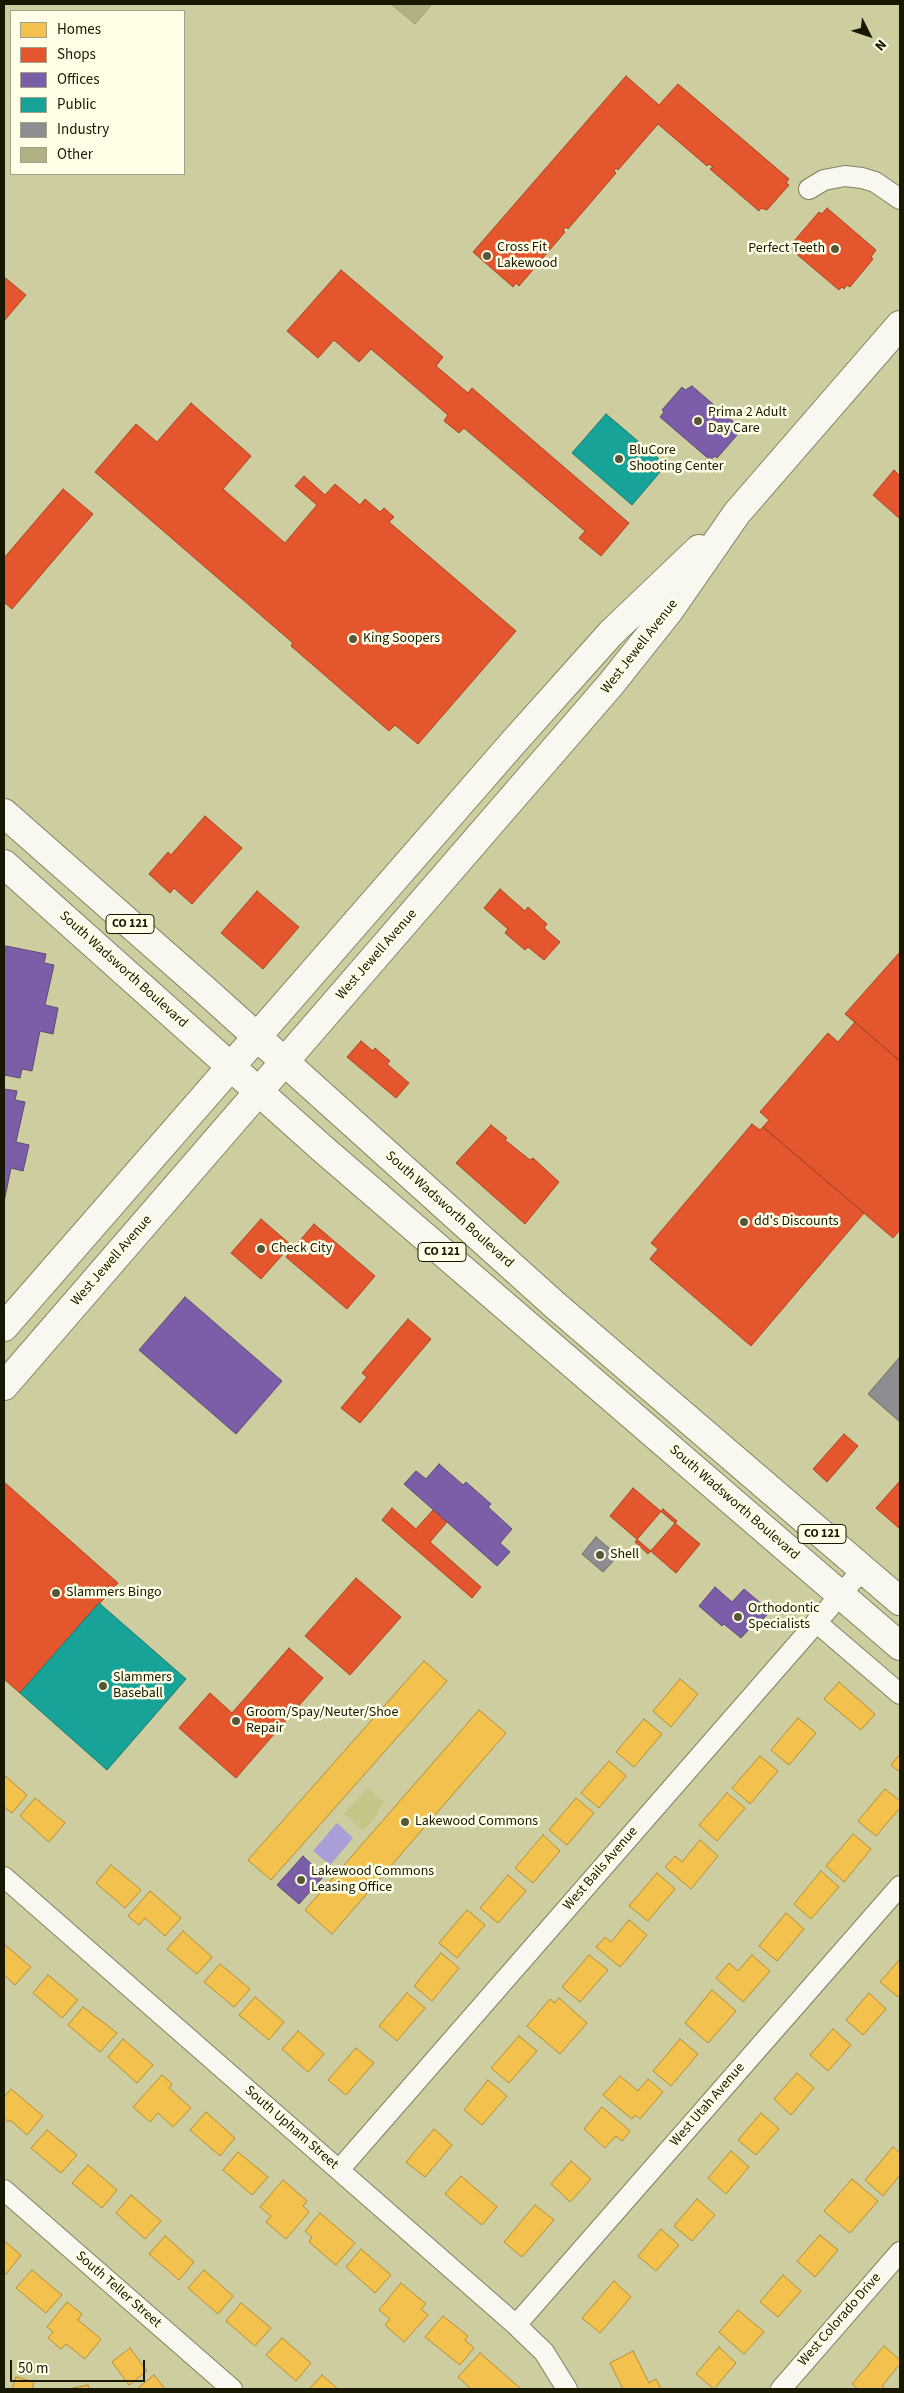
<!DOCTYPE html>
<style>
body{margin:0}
#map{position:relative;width:904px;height:2393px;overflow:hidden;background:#cdcda0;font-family:"Source Sans 3",sans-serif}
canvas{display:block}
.frame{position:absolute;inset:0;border:5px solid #181700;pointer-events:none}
.legend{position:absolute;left:10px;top:10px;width:175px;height:165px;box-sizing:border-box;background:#feffe6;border:1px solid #a2a28a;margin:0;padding:6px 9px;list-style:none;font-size:15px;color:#181700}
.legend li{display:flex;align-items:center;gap:10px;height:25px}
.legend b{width:25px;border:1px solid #a2a28a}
.north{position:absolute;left:844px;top:10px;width:50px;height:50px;-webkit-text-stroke:4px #feffe6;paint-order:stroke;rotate:131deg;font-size:14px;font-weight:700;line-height:20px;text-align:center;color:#181700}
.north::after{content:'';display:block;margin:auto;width:18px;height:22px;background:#181700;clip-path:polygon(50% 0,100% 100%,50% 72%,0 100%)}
.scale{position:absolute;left:10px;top:2360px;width:135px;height:22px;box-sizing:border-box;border:2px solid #181700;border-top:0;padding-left:6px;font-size:15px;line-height:18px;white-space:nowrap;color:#181700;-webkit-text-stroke:4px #feffe6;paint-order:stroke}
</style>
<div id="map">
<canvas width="904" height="2393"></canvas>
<div class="frame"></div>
<ul class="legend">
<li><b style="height:14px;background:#f2c14e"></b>Homes</li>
<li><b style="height:14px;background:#e4572e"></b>Shops</li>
<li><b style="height:14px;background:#7b5ea7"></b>Offices</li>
<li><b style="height:14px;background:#17a398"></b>Public</li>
<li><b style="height:14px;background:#8d8d92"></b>Industry</li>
<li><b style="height:14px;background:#b2b184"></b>Other</li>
</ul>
<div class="north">N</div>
<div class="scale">50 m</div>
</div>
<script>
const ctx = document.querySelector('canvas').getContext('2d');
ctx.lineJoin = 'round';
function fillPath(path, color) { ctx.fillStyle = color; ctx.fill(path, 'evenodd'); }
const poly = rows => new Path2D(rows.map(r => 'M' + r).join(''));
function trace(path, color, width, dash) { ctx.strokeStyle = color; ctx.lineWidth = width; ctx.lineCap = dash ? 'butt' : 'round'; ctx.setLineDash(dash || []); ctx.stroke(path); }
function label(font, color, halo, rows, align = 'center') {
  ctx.font = font + ' "Source Sans 3",sans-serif'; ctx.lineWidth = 5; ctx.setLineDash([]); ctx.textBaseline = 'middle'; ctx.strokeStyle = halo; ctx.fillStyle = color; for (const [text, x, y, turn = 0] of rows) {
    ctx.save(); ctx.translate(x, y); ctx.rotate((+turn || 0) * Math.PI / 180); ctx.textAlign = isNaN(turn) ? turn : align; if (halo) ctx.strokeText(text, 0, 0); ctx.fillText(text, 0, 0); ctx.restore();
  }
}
fillPath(poly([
 [368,1788,384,1802,377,1811,379,1813,363,1831,344,1814]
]), '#c5c587');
fillPath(poly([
 [337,1823,353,1838,330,1865,313,1851]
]), '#a99ed8');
const homes = poly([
 [424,1661,447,1681,271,1880,248,1860,424,1661],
 [680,1679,698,1694,671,1727,653,1711,680,1679],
 [839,1682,875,1714,861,1730,824,1699,839,1682],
 [479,1710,506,1733,332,1934,305,1910,479,1710],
 [798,1718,816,1733,789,1765,771,1750,798,1718],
 [644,1719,662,1734,634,1767,616,1752,644,1719],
 [900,1754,900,1772,891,1765,900,1754],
 [760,1756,778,1771,750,1804,732,1788,760,1756],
 [609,1761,626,1776,599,1808,581,1793,609,1761],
 [4,1775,27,1795,12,1813,4,1807,4,1775],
 [885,1789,900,1801,900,1808,876,1836,858,1821,885,1789],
 [727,1793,745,1808,717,1841,699,1825,727,1793],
 [35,1798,65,1823,49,1842,20,1816,35,1798],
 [576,1798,594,1813,567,1845,549,1830,576,1798],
 [853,1834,871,1849,844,1882,826,1866,853,1834],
 [543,1835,560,1851,533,1883,515,1868,543,1835],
 [700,1840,718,1856,691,1889,665,1867,675,1856,682,1862,700,1840],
 [111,1865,141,1890,125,1908,96,1883,111,1865],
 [821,1871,839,1887,811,1919,794,1904,821,1871],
 [657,1873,675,1889,648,1921,629,1906,657,1873],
 [508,1875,526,1891,498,1923,480,1908,508,1875],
 [150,1891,181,1918,165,1936,145,1918,139,1925,128,1916,150,1891],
 [467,1910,485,1925,457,1958,439,1943,467,1910],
 [786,1913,804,1929,777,1961,759,1946,786,1913],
 [629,1920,647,1935,620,1967,596,1947,605,1937,611,1942,629,1920],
 [183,1931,212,1957,197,1974,167,1949,183,1931],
 [4,1944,31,1967,15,1985,4,1975,4,1944],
 [441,1953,459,1968,432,2001,414,1986,441,1953],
 [589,1955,608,1970,580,2002,562,1987,589,1955],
 [752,1955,770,1971,743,2002,716,1978,729,1963,738,1971,752,1955],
 [900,1959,900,1995,898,1997,880,1982,900,1959],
 [220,1964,250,1989,234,2007,204,1982,220,1964],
 [48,1975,78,2000,62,2018,33,1993,48,1975],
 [712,1990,736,2011,708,2043,685,2023,712,1990],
 [407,1993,425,2008,397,2041,379,2026,407,1993],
 [869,1993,886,2009,863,2035,846,2020,869,1993],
 [255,1997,284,2022,269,2040,239,2015,255,1997],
 [559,1998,587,2023,560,2054,527,2026,550,1999,555,2003,559,1998],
 [83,2007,117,2033,100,2052,68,2025,83,2007],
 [833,2029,851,2045,828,2071,810,2055,833,2029],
 [298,2031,324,2054,308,2072,282,2049,298,2031],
 [519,2036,537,2051,509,2083,491,2068,519,2036],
 [123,2039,153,2065,137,2083,108,2057,123,2039],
 [680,2039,698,2054,671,2086,653,2071,680,2039],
 [356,2048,374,2063,346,2095,328,2080,356,2048],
 [797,2073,814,2088,791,2115,774,2099,797,2073],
 [162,2075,172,2084,169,2088,191,2108,173,2127,158,2113,150,2122,133,2107,162,2075],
 [620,2076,638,2091,648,2079,663,2092,640,2119,635,2115,632,2119,603,2095,620,2076],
 [488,2080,507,2096,482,2125,464,2110,488,2080],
 [11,2089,43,2116,27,2135,10,2120,8,2122,4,2118,4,2097,11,2089],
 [602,2107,630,2131,622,2141,616,2136,605,2148,584,2129,602,2107],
 [206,2112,235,2138,220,2156,190,2130,206,2112],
 [761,2113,779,2129,756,2155,738,2140,761,2113],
 [434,2129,452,2145,425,2177,406,2162,434,2129],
 [47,2130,77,2155,61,2173,31,2148,47,2130],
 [893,2147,900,2153,900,2175,883,2196,865,2180,893,2147],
 [731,2151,749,2167,726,2194,708,2178,731,2151],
 [238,2152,268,2177,252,2195,223,2170,238,2152],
 [571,2161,591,2179,570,2202,551,2184,571,2161],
 [88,2165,117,2190,102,2208,72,2183,88,2165],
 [461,2176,497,2207,482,2225,445,2194,461,2176],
 [852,2179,878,2201,850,2233,824,2211,852,2179],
 [283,2180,307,2201,303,2206,309,2212,286,2239,266,2222,271,2216,260,2207,283,2180],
 [131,2195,161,2221,145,2239,116,2213,131,2195],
 [697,2199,715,2215,692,2241,674,2226,697,2199],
 [535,2205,554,2220,522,2257,504,2242,535,2205],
 [320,2213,355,2243,336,2265,309,2242,312,2237,305,2231,320,2213],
 [661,2229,679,2245,656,2271,638,2256,661,2229],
 [820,2235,838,2250,815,2277,797,2261,820,2235],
 [165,2236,194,2262,179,2280,149,2254,165,2236],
 [4,2241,21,2255,6,2274,4,2273,4,2241],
 [361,2249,391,2275,375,2293,346,2267,361,2249],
 [32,2270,62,2295,46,2313,16,2288,32,2270],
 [204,2270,233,2296,218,2314,188,2288,204,2270],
 [783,2275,801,2291,778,2317,760,2302,783,2275],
 [614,2281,631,2297,600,2333,582,2318,614,2281],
 [401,2283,426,2304,421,2309,428,2315,404,2342,385,2325,390,2319,379,2310,401,2283],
 [67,2302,82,2314,78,2320,101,2339,85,2359,66,2344,61,2349,48,2338,53,2332,47,2327,67,2302],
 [241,2303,271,2328,255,2346,226,2321,241,2303],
 [738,2310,764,2332,744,2354,719,2332,738,2310],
 [443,2316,468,2336,465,2340,474,2348,460,2365,425,2337,443,2316],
 [282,2338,311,2363,296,2381,266,2355,282,2338],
 [884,2346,900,2360,900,2364,882,2386,886,2389,858,2389,852,2384,884,2346],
 [719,2347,736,2363,714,2389,696,2374,719,2347],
 [130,2348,147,2371,129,2385,112,2362,130,2348],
 [633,2351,649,2383,656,2379,661,2389,623,2389,610,2363,633,2351],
 [480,2353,521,2389,471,2389,458,2377,480,2353],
 [154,2375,165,2389,137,2389,154,2375],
 [322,2375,338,2389,309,2389,322,2375],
 [16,2377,34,2382,32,2389,12,2389,16,2377],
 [88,2385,89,2389,68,2389,88,2385]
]);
fillPath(homes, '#f2c14e');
trace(homes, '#b18e37', 1);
const shops = poly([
 [626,76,659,105,678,84,789,179,786,183,789,185,767,210,761,208,759,211,710,169,713,167,709,164,707,166,658,124,618,170,616,168,614,171,616,173,568,229,566,227,563,230,565,232,519,286,516,283,513,287,473,252,626,76],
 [827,208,876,250,871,257,873,259,850,287,847,285,844,289,842,287,839,290,793,251,797,243,794,241,819,212,822,214,827,208],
 [341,270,443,357,436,366,468,393,472,388,629,523,601,556,579,538,585,531,464,428,459,433,444,421,448,415,371,349,359,362,334,340,318,358,287,331,341,270],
 [4,277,26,295,4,321,4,277],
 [191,403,251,456,223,489,285,543,317,505,295,486,304,476,325,495,335,484,360,505,365,499,380,512,384,508,394,517,389,522,516,631,418,744,395,725,389,731,291,646,293,643,95,472,136,424,157,442,191,403],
 [894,470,900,476,900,519,873,495,894,470],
 [63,489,93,514,12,609,4,602,4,558,63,489],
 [205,816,242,848,192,904,174,888,170,893,149,874,168,852,171,855,205,816],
 [500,889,525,911,528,907,547,924,544,928,560,942,544,960,528,947,525,950,505,933,508,929,484,908,500,889],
 [257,891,299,927,263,969,221,933,257,891],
 [900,952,900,1061,845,1014,900,952],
 [855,1022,900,1061,900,1230,893,1238,763,1127,769,1120,760,1112,828,1033,838,1042,855,1022],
 [361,1041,373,1051,375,1048,390,1061,387,1064,409,1083,396,1098,347,1057,361,1041],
 [752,1124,760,1130,763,1127,864,1213,751,1346,650,1259,658,1249,651,1243,752,1124],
 [491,1125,507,1138,505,1140,530,1160,533,1158,559,1182,525,1224,456,1163,491,1125],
 [261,1219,291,1245,261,1279,231,1253,261,1219],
 [314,1224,375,1276,347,1309,286,1257,314,1224],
 [408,1319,431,1339,360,1423,341,1408,367,1377,362,1373,408,1319],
 [844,1434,858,1446,827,1482,813,1469,844,1434],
 [900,1481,900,1529,876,1508,900,1481],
 [4,1482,118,1583,20,1693,4,1679,4,1482],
 [633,1488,700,1544,676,1573,610,1516,633,1488],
 [392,1508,416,1529,433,1510,447,1522,430,1542,481,1587,472,1598,382,1520,392,1508],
 [663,1509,677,1521,648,1554,635,1542,663,1509],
 [356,1578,401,1617,350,1675,305,1636,356,1578],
 [289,1648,323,1678,236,1778,179,1728,210,1693,232,1713,289,1648]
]);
fillPath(shops, '#e4572e');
trace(shops, '#a74420', 1);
const offices = poly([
 [692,386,736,424,734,426,737,429,735,432,738,434,717,458,715,456,710,460,660,417,664,412,662,410,682,387,685,390,692,386],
 [6,946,46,954,44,963,54,965,45,1005,58,1008,53,1034,40,1031,32,1071,22,1069,20,1078,4,1075,4,958,6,946],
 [4,1089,17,1091,15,1100,25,1102,16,1142,29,1145,23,1171,11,1168,4,1202,4,1089],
 [185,1297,282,1381,236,1434,139,1350,185,1297],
 [439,1464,463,1485,466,1482,491,1504,488,1507,512,1529,500,1543,510,1552,497,1566,404,1484,416,1471,426,1479,439,1464],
 [715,1587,732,1602,744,1589,770,1611,756,1627,753,1625,741,1638,724,1624,722,1626,699,1606,715,1587],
 [303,1856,324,1876,299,1904,277,1885,303,1856]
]);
fillPath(offices, '#7b5ea7');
trace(offices, '#5d4975', 1);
const public = poly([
 [606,414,666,465,632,505,572,453,606,414],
 [99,1603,186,1679,107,1770,20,1693,99,1603]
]);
fillPath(public, '#17a398');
trace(public, '#17796a', 1);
const industry = poly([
 [899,1358,900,1359,900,1422,868,1394,899,1358],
 [596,1537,618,1556,603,1572,582,1554,596,1537]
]);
fillPath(industry, '#8d8d92');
trace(industry, '#6a6a66', 1);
const building = poly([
 [391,4,432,4,415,24,391,4]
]);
fillPath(building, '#b2b184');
trace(building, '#9c9c77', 1);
const street = poly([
 [809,189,824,180,845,176,862,178,875,182,900,199],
 [816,1622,900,1694],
 [4,1877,516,2325,544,2352,567,2389],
 [339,2170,863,1569],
 [4,2190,232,2389],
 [516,2325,900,1886],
 [781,2389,900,2252]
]);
const secondary = poly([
 [4,1327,511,745,611,633,699,549],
 [4,1386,611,684,669,611,737,513,900,325]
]);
const primary = poly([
 [4,813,205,990,556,1306,900,1601],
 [4,864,324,1150,900,1646]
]);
trace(street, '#818160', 22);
trace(secondary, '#818160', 30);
trace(primary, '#818160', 30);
trace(street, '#f8f8f1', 20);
trace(secondary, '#f8f8f1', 28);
trace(primary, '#f8f8f1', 28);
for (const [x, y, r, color] of [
 [835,249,5,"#575738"],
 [487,256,5,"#575738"],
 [698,421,5,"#575738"],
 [619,459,5,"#575738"],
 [353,639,5,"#575738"],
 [744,1222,5,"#575738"],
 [261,1249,5,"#575738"],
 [600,1555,5,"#575738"],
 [56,1593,5,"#575738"],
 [738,1617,5,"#575738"],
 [103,1686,5,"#575738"],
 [236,1721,5,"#575738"],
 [405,1822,5,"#575738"],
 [301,1880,5,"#575738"]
]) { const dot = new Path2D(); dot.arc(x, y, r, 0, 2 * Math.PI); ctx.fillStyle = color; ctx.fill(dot); trace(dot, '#feffe6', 2); }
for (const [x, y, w] of [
 [130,924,48],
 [442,1252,48],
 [822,1534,48]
]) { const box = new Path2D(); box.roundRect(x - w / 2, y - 9.5, w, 19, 4); ctx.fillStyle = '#feffe6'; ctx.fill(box); trace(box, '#181700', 1); }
label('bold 12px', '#181700', null, [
 ["CO 121",130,924],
 ["CO 121",442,1252],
 ["CO 121",822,1534]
]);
label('14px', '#181700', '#feffe6', [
 ["Cross Fit",497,248],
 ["Lakewood",497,264],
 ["Perfect Teeth",825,249,"right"],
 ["Prima 2 Adult",708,413],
 ["Day Care",708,429],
 ["BluCore",629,451],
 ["Shooting Center",629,467],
 ["King Soopers",363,639],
 ["dd's Discounts",754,1222],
 ["Check City",271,1249],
 ["Shell",610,1555],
 ["Slammers Bingo",66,1593],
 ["Orthodontic",748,1609],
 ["Specialists",748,1625],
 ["Slammers",113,1678],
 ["Baseball",113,1694],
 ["Groom/Spay/Neuter/Shoe",246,1713],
 ["Repair",246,1729],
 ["Lakewood Commons",415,1822],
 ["Lakewood Commons",311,1872],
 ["Leasing Office",311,1888]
], 'left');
label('14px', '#181700', '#feffe6', [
 ["West Jewell Avenue",640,647,-52],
 ["West Jewell Avenue",377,955,-49],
 ["South Wadsworth Boulevard",123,970,42],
 ["South Wadsworth Boulevard",449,1210,42],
 ["West Jewell Avenue",112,1261,-49],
 ["South Wadsworth Boulevard",734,1503,41],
 ["West Bails Avenue",601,1869,-49],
 ["West Utah Avenue",708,2105,-49],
 ["South Upham Street",291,2128,41],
 ["South Teller Street",118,2290,41],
 ["West Colorado Drive",840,2320,-49]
]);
</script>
